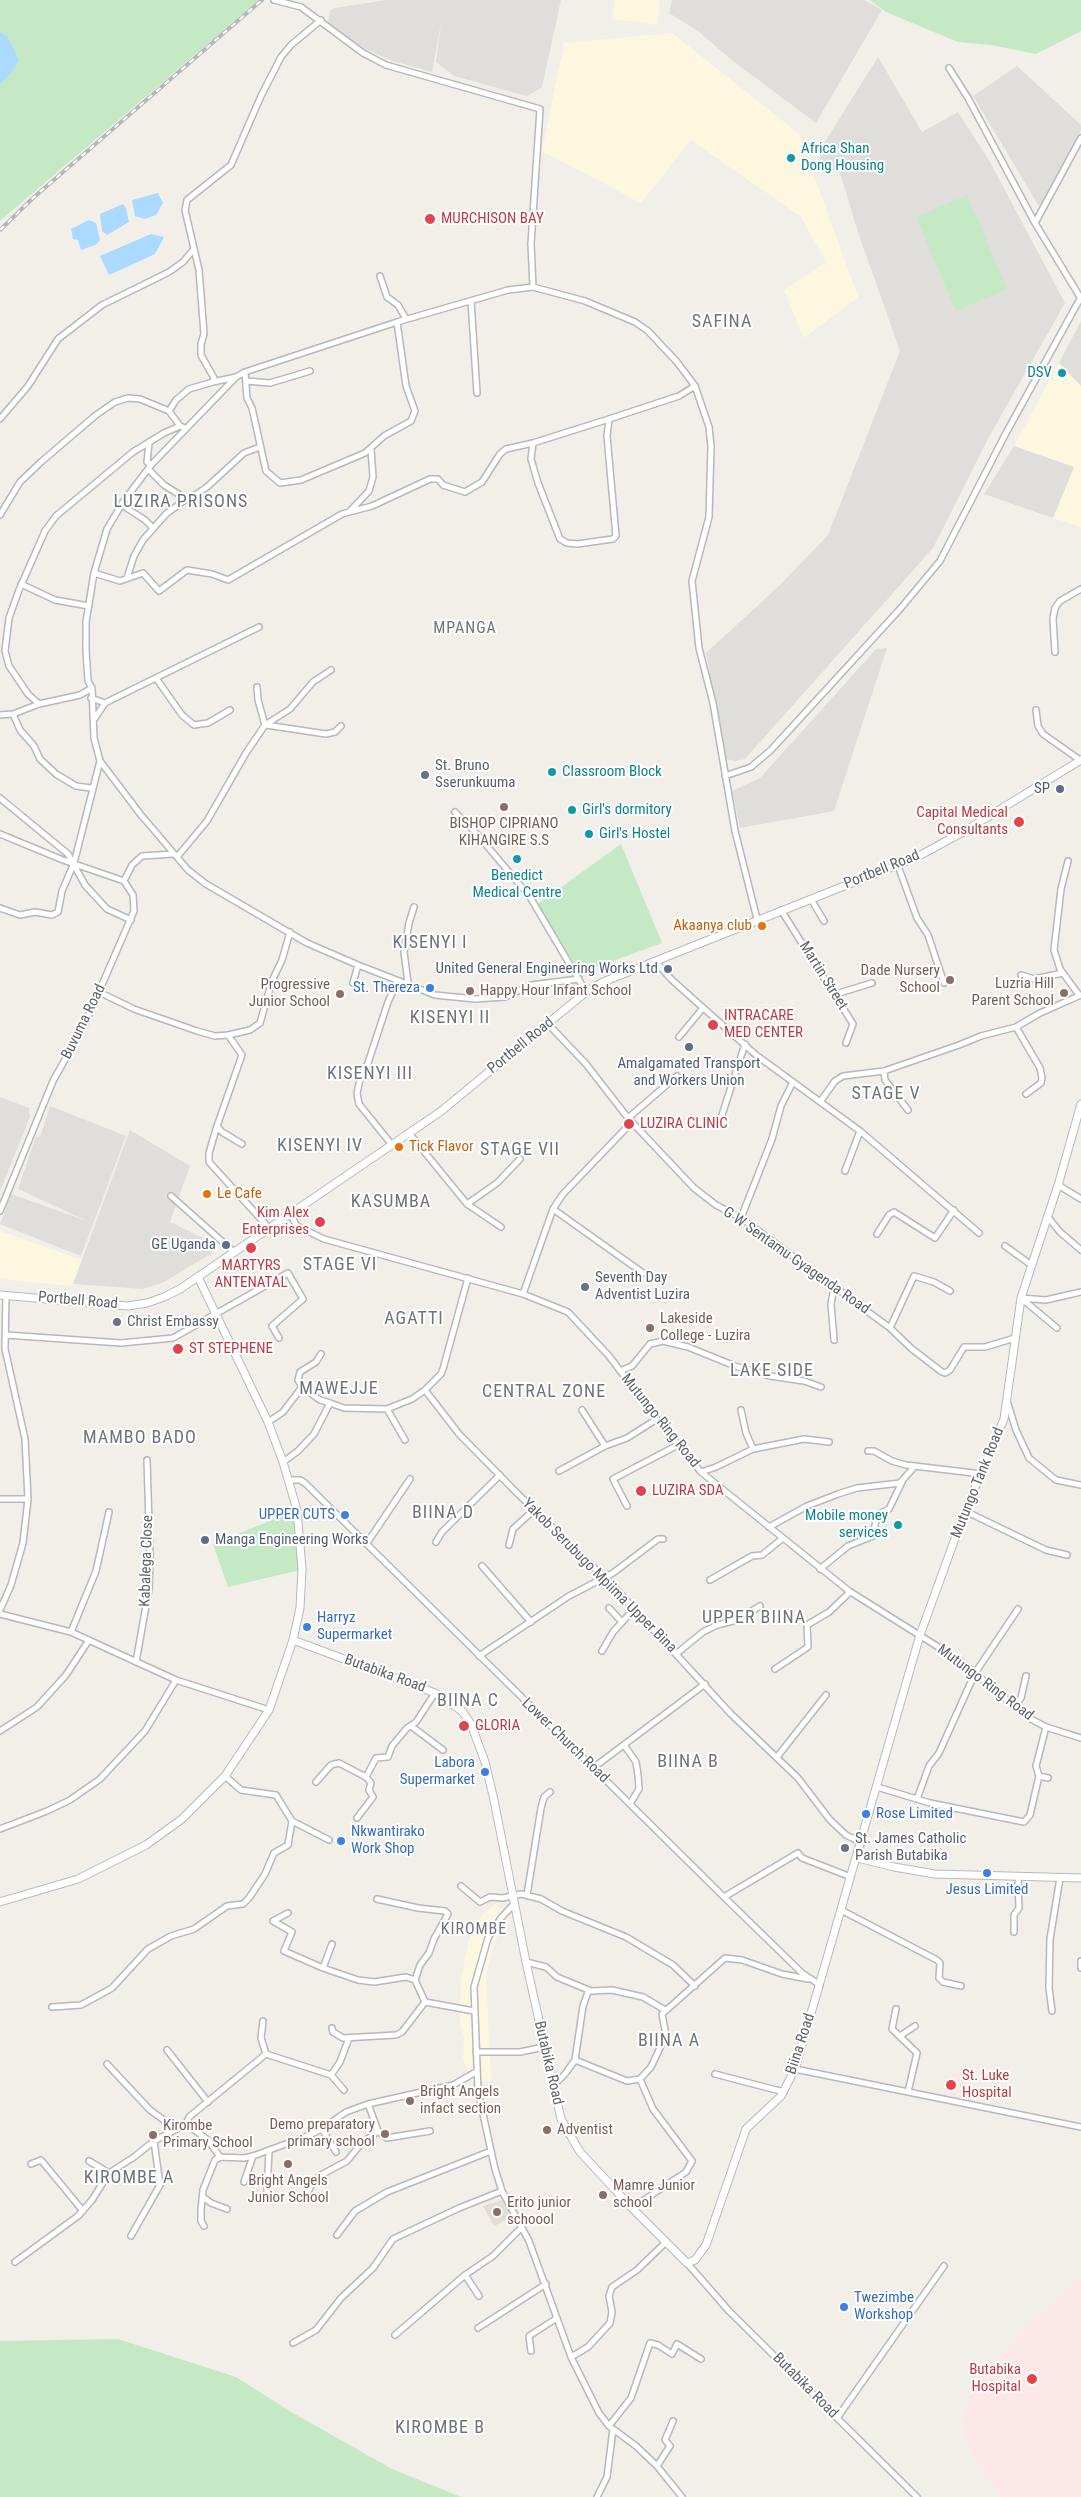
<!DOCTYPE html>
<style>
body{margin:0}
canvas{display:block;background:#f1efe8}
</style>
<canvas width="1081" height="2497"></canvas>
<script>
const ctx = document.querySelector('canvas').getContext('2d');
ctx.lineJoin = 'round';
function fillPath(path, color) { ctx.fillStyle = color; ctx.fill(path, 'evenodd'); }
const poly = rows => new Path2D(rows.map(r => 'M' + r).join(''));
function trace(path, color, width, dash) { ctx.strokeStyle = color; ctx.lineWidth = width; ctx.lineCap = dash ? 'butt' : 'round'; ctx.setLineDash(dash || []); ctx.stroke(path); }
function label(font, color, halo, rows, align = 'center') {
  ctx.font = font + ' "Roboto Condensed",sans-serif'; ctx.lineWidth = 4; ctx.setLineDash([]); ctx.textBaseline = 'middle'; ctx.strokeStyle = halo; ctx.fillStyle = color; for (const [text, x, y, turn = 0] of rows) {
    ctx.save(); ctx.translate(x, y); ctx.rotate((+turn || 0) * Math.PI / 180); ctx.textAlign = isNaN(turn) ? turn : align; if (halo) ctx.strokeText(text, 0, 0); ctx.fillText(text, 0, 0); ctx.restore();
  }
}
fillPath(poly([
 [615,0,660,0,657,25,612,19],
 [672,33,799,134,858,297,804,338,784,290,826,262,801,217,691,140,641,203,542,151,564,43],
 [1059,363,1081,386,1081,527,1053,518,1074,467,1014,446],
 [0,1231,82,1260,72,1286,0,1279],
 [496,1904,510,1916,494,1942,486,1976,491,2081,472,2082,463,2058,464,2038,460,2020,461,1980,469,1939,482,1915]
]), '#fef7e0');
fillPath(poly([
 [387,0,561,0,542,87,527,96,454,76,436,62,441,23,432,72,393,61,358,46,328,23,330,11,335,8],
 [672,0,865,0,882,10,816,123,733,61,699,32,669,13],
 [878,57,922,132,958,112,990,162,1065,303,990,435,933,548,745,759,736,761,726,759,706,653,780,585,828,535,900,351,858,232,840,173,837,169,826,173,820,159,821,148],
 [1017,66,1081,125,1081,130,1040,208,973,96],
 [1081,321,1081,386,1059,363],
 [1014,446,1074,467,1053,518,984,494],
 [887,648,834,811,740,828,732,791,760,778,876,649],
 [0,1097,29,1108,30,1117,0,1191],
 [50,1106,126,1136,81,1256,0,1224,11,1194,87,1221,18,1189,36,1136,40,1137],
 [130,1130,190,1166,170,1222,207,1240,212,1253,162,1283,143,1289,73,1284]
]), '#e0deda');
fillPath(poly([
 [502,2200,511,2218,494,2226,483,2206]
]), '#e1ded6');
fillPath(poly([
 [951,2071,963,2077,956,2097,942,2092],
 [1081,2278,1081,2497,1001,2497,973,2457,965,2435,964,2415,971,2394,1027,2325]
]), '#fce8e6');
fillPath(poly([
 [0,0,259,0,0,221,0,85,10,75,7,36,0,32],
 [870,0,1081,0,1081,31,1036,54,991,45,958,42,886,12],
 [967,195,1007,289,956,311,916,217],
 [621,844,662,943,580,973,538,904],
 [294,1511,300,1570,228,1587,213,1544],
 [118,2339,236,2377,293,2413,392,2469,461,2497,0,2497,0,2341]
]), '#c5e8c5');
fillPath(poly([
 [0,32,7,36,19,60,10,75,0,85],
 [158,193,163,203,156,215,145,219,135,216,132,200],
 [123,204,126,208,129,222,107,235,102,231,100,214],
 [89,220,96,223,100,240,95,245,81,250,78,240,73,239,71,229],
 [151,234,164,237,155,254,109,275,100,256]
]), '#aadaff');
const street = poly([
 [274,0,301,7,363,53,386,65,540,109,531,244,533,287],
 [949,68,968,98,1035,223,1080,297],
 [1035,223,1081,138],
 [380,276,387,297,398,305,406,319],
 [471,301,477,393],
 [245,372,247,398,252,408,266,471,280,483,301,480,365,453,384,436,411,421,415,411,406,386,397,322],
 [236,377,213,382,214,378,201,355,201,344,204,334,199,270,185,210,187,200,231,165,261,96,281,57,291,45,321,20],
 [246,381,270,383,310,371],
 [169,411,176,400,189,389,213,382],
 [0,419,28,386,58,339,102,305,169,272,183,262,194,249],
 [149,443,147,462,151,465],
 [533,443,531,459,538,483,560,539,567,543,577,544,613,539,616,536,607,436,609,419],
 [148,469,164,485,188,500,207,487,244,453,260,447],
 [123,502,125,507,145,520,153,528],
 [349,512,369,491,373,477,371,449],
 [0,515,20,482,41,462,96,415,115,402,128,398,140,399,169,411,180,426],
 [94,573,120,581,143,573,159,591,187,570,212,574,228,580,342,514,372,506,430,479,438,479,443,485,465,492,482,482,500,454,506,449,533,443,609,419,679,396,695,386],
 [127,578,134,556,143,540,166,514,185,500],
 [21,584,55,600,89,606],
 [1055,652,1053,619,1055,608,1060,601,1081,589],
 [156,678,182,715,194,725,208,723,230,710],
 [257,687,258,700,265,725],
 [92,688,80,695,39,704,28,694,9,666,5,651,9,618,19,590,45,531,56,516,133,452,164,433,180,426,185,428],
 [91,698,105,703,259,627],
 [1036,710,1038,726,1043,734,1080,760],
 [13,714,39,704],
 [0,715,13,714,20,730,34,746,40,759,56,774,76,786,91,788],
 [95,718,105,703],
 [266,725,326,734,335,732,341,726],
 [100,761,141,815,188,870,206,884,307,943,358,965],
 [725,776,751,767,771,750,900,609,940,561,1006,433,1081,297],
 [0,798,68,854,85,885,107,909,131,920],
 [455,812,477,834,530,897,586,992],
 [0,834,63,860,124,881,133,895,134,911,85,1024,53,1081,0,1211],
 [177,857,207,821,246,753,265,725,290,709,313,682,331,670],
 [1068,861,1061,889,1054,950,1060,969,1079,995],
 [897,863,917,918,928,935,944,983],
 [124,881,132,865,142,856,173,854],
 [811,899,824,921],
 [0,908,20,915,35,912,52,915,58,912,62,891,74,863,100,761,94,738,92,688,88,681,86,650,86,622,94,573,107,529,123,502,151,465,236,377,245,372,397,322,508,290,533,287,585,301,635,322,648,331,677,362,695,386,709,427,711,446,709,517,692,581,699,648,713,703,735,831,757,919],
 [781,910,853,1024,846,1043],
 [655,961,672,980,756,1055,860,1131,979,1233],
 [1021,975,1034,979,1063,973],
 [353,983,358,965,435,995,475,999,505,997,531,985,579,979],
 [408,983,404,952,409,923,414,907],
 [99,992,134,1009,197,1031,215,1036,228,1035,250,1030,260,1023,272,981,282,960,290,932],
 [836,994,872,983],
 [548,1024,586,1064,628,1118,694,1188,716,1205,741,1218,890,1328,912,1349,942,1372,945,1373,950,1370,964,1347,985,1347,1015,1338],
 [1016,1027,1040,1068,1042,1078,1041,1083,1026,1094],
 [228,1035,242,1055,217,1126,222,1132,242,1144],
 [679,1037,703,1008],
 [884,1071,885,1080,908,1110],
 [820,1102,835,1081,843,1076,884,1071,959,1045,981,1036,1016,1027,1040,1013,1081,995],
 [722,1115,745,1044],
 [628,1118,677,1076],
 [217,1126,209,1153,209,1162,269,1228],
 [409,1133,467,1204,501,1227],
 [392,1145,359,1104,357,1093,361,1075,368,1063,388,1002,397,982],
 [845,1171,860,1131],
 [1058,1185,1081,1199],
 [171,1196,234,1252],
 [467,1204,497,1183,520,1159],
 [553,1209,643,1273],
 [290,1214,297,1226,324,1239,523,1294,568,1312,609,1356,657,1419,701,1472,849,1591,959,1660,1029,1718,1046,1727,1081,1738],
 [1047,1216,1060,1232,1081,1250],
 [741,1218,772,1139,781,1106,793,1082],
 [877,1234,889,1215,894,1212,935,1238,954,1210],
 [1005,1246,1030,1264],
 [468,1278,443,1369,441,1374,425,1390,459,1434,518,1494,615,1588,731,1714,798,1778,830,1820,846,1835,862,1843],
 [834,1287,831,1304,834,1340],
 [523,1294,553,1209,563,1194,632,1122],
 [890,1328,914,1276,934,1282,950,1291],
 [1057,1328,1021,1298,1046,1300,1081,1292],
 [6,1335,121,1343,173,1338,288,1273,303,1299,272,1326,279,1338],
 [620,1371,632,1366,650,1344,663,1341,688,1347,735,1366,770,1376,804,1381,821,1387],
 [302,1387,298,1380,300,1372,316,1362,321,1354],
 [1008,1404,1016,1430,1029,1458,1056,1480,1081,1485],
 [387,1409,405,1440],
 [582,1410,605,1446],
 [741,1410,746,1433,753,1449],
 [268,1422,283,1412,302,1387,320,1400,330,1403],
 [868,1451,874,1451,892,1461,906,1465,982,1474],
 [283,1462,298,1451,314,1434,330,1403,344,1408,387,1409,412,1399,425,1390],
 [559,1471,605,1446,627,1438,657,1419],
 [701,1472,716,1467,753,1449,804,1439,829,1442],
 [289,1480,300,1480,305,1483,724,1897,802,1973,820,1985],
 [0,1499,28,1499],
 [627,1506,613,1479,678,1445],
 [965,1511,1046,1550,1067,1555],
 [769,1527,807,1506,838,1494,857,1488,900,1483,915,1466],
 [436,1542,442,1532,500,1475],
 [367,1543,410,1479],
 [509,1545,513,1529,535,1509],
 [482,1566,531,1622],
 [820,1569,848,1546,873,1536,877,1515,889,1509,902,1482],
 [710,1580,752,1556,762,1555,783,1538],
 [609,1608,622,1622],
 [0,1610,11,1585,23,1543,28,1499,25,1439,5,1349,6,1295],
 [0,1614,71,1632,176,1680,269,1710],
 [71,1632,96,1571,109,1512],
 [602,1651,613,1632,635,1608],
 [676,1654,703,1632,717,1625,737,1620,760,1606],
 [479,1656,569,1596,613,1573,658,1539,663,1539],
 [136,1662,149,1589,150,1557,147,1460],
 [775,1669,808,1647,807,1625,829,1612,850,1592],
 [1014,1707,1021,1698,1026,1676],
 [411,1726,443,1750],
 [0,1731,37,1707,66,1675,89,1640],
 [624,1745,636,1762,638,1775,639,1789,630,1804],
 [777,1757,826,1695],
 [593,1768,705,1684],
 [1039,1776,1048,1778],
 [316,1782,331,1765,339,1763,366,1777,376,1758,388,1757,392,1746,407,1728,416,1722,435,1693],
 [877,1787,930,1803,1024,1822,1030,1815,1039,1776,1036,1766,1046,1727],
 [917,1799,929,1766,939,1753,975,1673,1018,1609],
 [357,1818,373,1797,369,1790,371,1783,366,1777],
 [292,1821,329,1840],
 [0,1829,47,1811,70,1800,100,1779,145,1731,176,1680],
 [461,1886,480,1902,490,1897,503,1898,521,1894,541,1899,562,1911,626,1937,673,1965,695,1986],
 [527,1895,541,1808,544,1797,550,1792],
 [724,1897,798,1853,802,1858,851,1877],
 [377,1899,418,1908,445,1911,448,1914,434,1939,429,1953,420,1965,415,1980],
 [514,1904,501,1918,488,1938,474,1987,478,2091,495,2169,502,2191,529,2241,571,2357,599,2413,609,2426,636,2446,657,2466,682,2497],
 [841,1910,937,1960,940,1963,939,1978,943,1982,961,1986],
 [288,1913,273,1921,292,1932,284,1951,323,1968],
 [1014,1932,1014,1915,1019,1908,1018,1877],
 [332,1944,323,1968,358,1980,374,1982,406,1977,415,1980,425,2002],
 [1081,1961,1081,1968],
 [526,1962,546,1967,557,1977,591,1991,612,1990,643,1997,665,2010],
 [425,2002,474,2011],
 [52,2007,81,2005,94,1998,112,1988,148,1949,171,1936,194,1929,227,1906,243,1904,249,1898,265,1874,274,1853,288,1845,292,1821,276,1795,241,1790,225,1776],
 [896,2009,892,2029,917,2053,908,2092],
 [1052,2011,1049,1988,1050,1939,1060,1878],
 [263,2021,261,2038,266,2054],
 [332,2028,333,2032,343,2038,396,2035,402,2032,425,2002],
 [900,2036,915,2026],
 [167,2050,208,2102],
 [476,2052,520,2052,544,2047],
 [266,2054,331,2075,344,2090],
 [575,2060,627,2081,640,2079,653,2109,692,2161,686,2172,632,2208],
 [107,2064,150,2110,176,2129],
 [795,2069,1081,2127],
 [715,2074,784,2092],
 [331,2075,340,2062,349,2038],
 [640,2079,651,2067,666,2035,662,2014,725,1958,742,1960,782,1974,808,1979],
 [552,2083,558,2081,565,2074,575,2060,583,2006,588,1992,591,1991],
 [368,2104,378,2131,387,2138,430,2131],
 [186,2124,208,2140,220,2157],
 [322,2129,336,2152],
 [89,2161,109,2173],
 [31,2164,41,2160,83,2211],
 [244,2182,253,2156],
 [267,2193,269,2150],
 [203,2197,211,2203,227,2209],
 [306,2197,312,2183,321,2175,347,2161,360,2145,378,2131],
 [204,2226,201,2221,201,2210,203,2190,215,2160,220,2157,244,2158,253,2156,305,2137,322,2129,346,2112,368,2104,453,2085,476,2072],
 [337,2235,355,2211,387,2192,491,2151],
 [131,2236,160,2185,154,2141],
 [15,2262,78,2216,92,2200,109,2173,134,2157,154,2141,186,2124,189,2117,266,2054],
 [687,2263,729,2311,917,2497],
 [465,2275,479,2296],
 [478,2328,546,2284],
 [395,2335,465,2275,493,2256,522,2227],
 [293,2343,316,2330,341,2298,373,2268,393,2239,459,2208,502,2191],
 [531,2351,529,2336,557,2318],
 [571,2357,588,2347,610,2323,612,2312,609,2296,612,2287,637,2270,665,2243],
 [837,2418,944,2266],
 [609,2426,631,2398,650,2343,658,2345,672,2354,677,2344,701,2359],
 [657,2466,670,2446,665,2440,673,2421],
 [597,2497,607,2477,613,2429]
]);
const secondary = poly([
 [0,1295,128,1306,147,1303,164,1297,180,1289,440,1112,586,992,603,982,917,857,963,832,1081,760],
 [293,1640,435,1693,462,1711,471,1724,485,1762,494,1800,526,1962,561,2119,580,2152,632,2208,687,2263,695,2260,706,2245,746,2129,781,2096,795,2069,920,1635,965,1511,1004,1419,1021,1298,1059,1182,1081,1104],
 [858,1858,894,1867,935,1874,1081,1878],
 [0,1902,78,1879,146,1845,182,1819,225,1776,269,1710,293,1640,300,1608,302,1569,297,1510,283,1462,268,1422,198,1277]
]);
trace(street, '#b5b8bc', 8);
trace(secondary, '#b6babf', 9);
trace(street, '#fff', 5);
trace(secondary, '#fff', 7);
const rail = poly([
 [0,230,33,198,262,0]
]);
trace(rail, '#b6b7b8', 4);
trace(rail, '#fff', 2, [5.5]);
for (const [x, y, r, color] of [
 [791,158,5,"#0f9aa8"],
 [430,219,6,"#e0444e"],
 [1062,373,5,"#0f9aa8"],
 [552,772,5,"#0f9aa8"],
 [425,775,5,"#6b7280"],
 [1060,789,5,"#5c6f8a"],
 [504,807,5,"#8d6e63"],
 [572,810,5,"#0f9aa8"],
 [1019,822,6,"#e0444e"],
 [589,834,5,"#0f9aa8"],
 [517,859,5,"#0f9aa8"],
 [762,926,5,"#e8710a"],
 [668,969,5,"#5c6f8a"],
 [950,980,5,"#8d6e63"],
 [430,988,5,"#3f7fe0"],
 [470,991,5,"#8d6e63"],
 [1064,993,5,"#8d6e63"],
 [340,994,5,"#8d6e63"],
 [713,1025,6,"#e0444e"],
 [689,1047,5,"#5c6f8a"],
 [629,1124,6,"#e0444e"],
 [399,1147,5,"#e8710a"],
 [207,1194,5,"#e8710a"],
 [320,1222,6,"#e0444e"],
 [226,1245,5,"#5c6f8a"],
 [251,1248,6,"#e0444e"],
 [585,1287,5,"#6b7280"],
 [117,1322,5,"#6b7280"],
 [650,1328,5,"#8d6e63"],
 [178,1349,6,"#e0444e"],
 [641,1491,6,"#e0444e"],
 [345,1515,5,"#3f7fe0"],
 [898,1525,5,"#0f9aa8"],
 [205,1540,5,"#5c6f8a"],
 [307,1627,5,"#3f7fe0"],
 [464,1726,6,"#e0444e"],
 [485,1772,5,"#3f7fe0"],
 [866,1814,5,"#3f7fe0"],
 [341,1841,5,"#3f7fe0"],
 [845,1848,5,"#6b7280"],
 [987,1873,5,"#3f7fe0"],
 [951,2085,6,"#e0444e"],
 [410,2101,5,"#8d6e63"],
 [547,2130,5,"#8d6e63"],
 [385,2134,5,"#8d6e63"],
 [153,2135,5,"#8d6e63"],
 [288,2164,5,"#8d6e63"],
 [603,2195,5,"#8d6e63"],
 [497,2212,5,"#8d6e63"],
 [844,2307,5,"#3f7fe0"],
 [1032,2379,6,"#e0444e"]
]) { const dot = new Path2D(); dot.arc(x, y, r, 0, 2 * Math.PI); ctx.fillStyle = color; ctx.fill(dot); trace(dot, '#fff', 2); }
label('15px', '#0d838f', '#fff', [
 ["Africa Shan",801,149],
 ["Dong Housing",801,166],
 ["DSV",1052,373,"right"],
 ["Classroom Block",562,772],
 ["Girl's dormitory",582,810],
 ["Girl's Hostel",599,834],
 ["Benedict",517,876,"center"],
 ["Medical Centre",517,893,"center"],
 ["Mobile money",888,1516,"right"],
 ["services",888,1533,"right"]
], 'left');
label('15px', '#be3a42', '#fff', [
 ["MURCHISON BAY",441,219],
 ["Capital Medical",1008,813,"right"],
 ["Consultants",1008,830,"right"],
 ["INTRACARE",724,1016],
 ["MED CENTER",724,1033],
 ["LUZIRA CLINIC",640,1124],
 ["Kim Alex",309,1213,"right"],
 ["Enterprises",309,1230,"right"],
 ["MARTYRS",251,1266,"center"],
 ["ANTENATAL",251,1283,"center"],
 ["ST STEPHENE",189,1349],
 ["LUZIRA SDA",652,1491],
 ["GLORIA",475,1726],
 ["St. Luke",962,2076],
 ["Hospital",962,2093],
 ["Butabika",1021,2370,"right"],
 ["Hospital",1021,2387,"right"]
], 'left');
label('15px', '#5b616d', '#fff', [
 ["St. Bruno",435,766],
 ["Sserunkuuma",435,783],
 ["Seventh Day",595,1278],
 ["Adventist Luzira",595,1295],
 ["Christ Embassy",127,1322],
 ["St. James Catholic",855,1839],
 ["Parish Butabika",855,1856]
], 'left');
label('15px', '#4e5e75', '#fff', [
 ["SP",1050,789],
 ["United General Engineering Works Ltd",658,969],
 ["Amalgamated Transport",689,1064,"center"],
 ["and Workers Union",689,1081,"center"],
 ["GE Uganda",216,1245],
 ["Manga Engineering Works",215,1540,"left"]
], 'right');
label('15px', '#785e54', '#fff', [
 ["BISHOP CIPRIANO",504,824,"center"],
 ["KIHANGIRE S.S",504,841,"center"],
 ["Dade Nursery",940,971,"right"],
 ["School",940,988,"right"],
 ["Luzria Hill",1054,984,"right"],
 ["Parent School",1054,1001,"right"],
 ["Progressive",330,985,"right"],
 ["Junior School",330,1002,"right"],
 ["Happy Hour Infant School",480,991],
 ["Lakeside",660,1319],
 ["College - Luzira",660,1336],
 ["Bright Angels",420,2092],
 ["infact section",420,2109],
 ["Demo preparatory",375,2125,"right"],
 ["primary school",375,2142,"right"],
 ["Kirombe",163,2126],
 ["Primary School",163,2143],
 ["Adventist",557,2130],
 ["Bright Angels",288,2181,"center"],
 ["Junior School",288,2198,"center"],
 ["Mamre Junior",613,2186],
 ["school",613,2203],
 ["Erito junior",507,2203],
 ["schoool",507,2220]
], 'left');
label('15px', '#5f6368', '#fff', [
 ["Portbell Road",882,870,-22],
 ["Martin Street",823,976,58],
 ["Buvuma Road",84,1022,-64],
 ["Portbell Road",521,1046,-39],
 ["G W Sentamu Gyagenda Road",796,1261,35],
 ["Portbell Road",78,1301,5],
 ["Mutungo Ring Road",660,1421,51],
 ["Mutungo Tank Road",978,1483,-68],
 ["Kabalega Close",147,1561,-88],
 ["Yakob Serubugo Mpiima Upper Bina",599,1576,45],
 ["Butabika Road",385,1674,20],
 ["Mutungo Ring Road",985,1683,37],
 ["Lower Church Road",565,1741,44],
 ["Biina Road",801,2044,-72],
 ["Butabika Road",548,2063,77],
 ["Butabika Road",805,2386,45]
]);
label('15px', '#c56008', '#fff', [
 ["Akaanya club",752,926,"right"],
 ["Tick Flavor",409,1147],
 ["Le Cafe",217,1194]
], 'left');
label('15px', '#366cbe', '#fff', [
 ["St. Thereza",420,988,"right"],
 ["UPPER CUTS",335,1515,"right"],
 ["Harryz",317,1618],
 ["Supermarket",317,1635],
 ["Labora",475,1763,"right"],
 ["Supermarket",475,1780,"right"],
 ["Rose Limited",876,1814],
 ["Nkwantirako",351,1832],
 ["Work Shop",351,1849],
 ["Jesus Limited",987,1890,"center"],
 ["Twezimbe",854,2298],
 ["Workshop",854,2315]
], 'left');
ctx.letterSpacing = '1px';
label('16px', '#70757a', '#fff', [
 ["MPANGA",465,629],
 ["KIROMBE",474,1930]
]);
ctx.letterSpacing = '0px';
ctx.letterSpacing = '1px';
label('18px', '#70757a', '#fff', [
 ["SAFINA",722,322],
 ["LUZIRA PRISONS",181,502],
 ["KISENYI I",430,943],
 ["KISENYI II",450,1018],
 ["KISENYI III",370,1074],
 ["STAGE V",886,1094],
 ["KISENYI IV",320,1146],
 ["STAGE VII",520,1150],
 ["KASUMBA",391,1202],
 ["STAGE VI",340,1265],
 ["AGATTI",414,1319],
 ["LAKE SIDE",772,1371],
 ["MAWEJJE",339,1389],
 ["CENTRAL ZONE",544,1392],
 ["MAMBO BADO",140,1438],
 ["BIINA D",443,1513],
 ["UPPER BIINA",754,1618],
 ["BIINA C",468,1701],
 ["BIINA B",688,1762],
 ["BIINA A",669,2041],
 ["KIROMBE A",129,2178],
 ["KIROMBE B",440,2428]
]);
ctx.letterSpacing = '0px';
</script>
